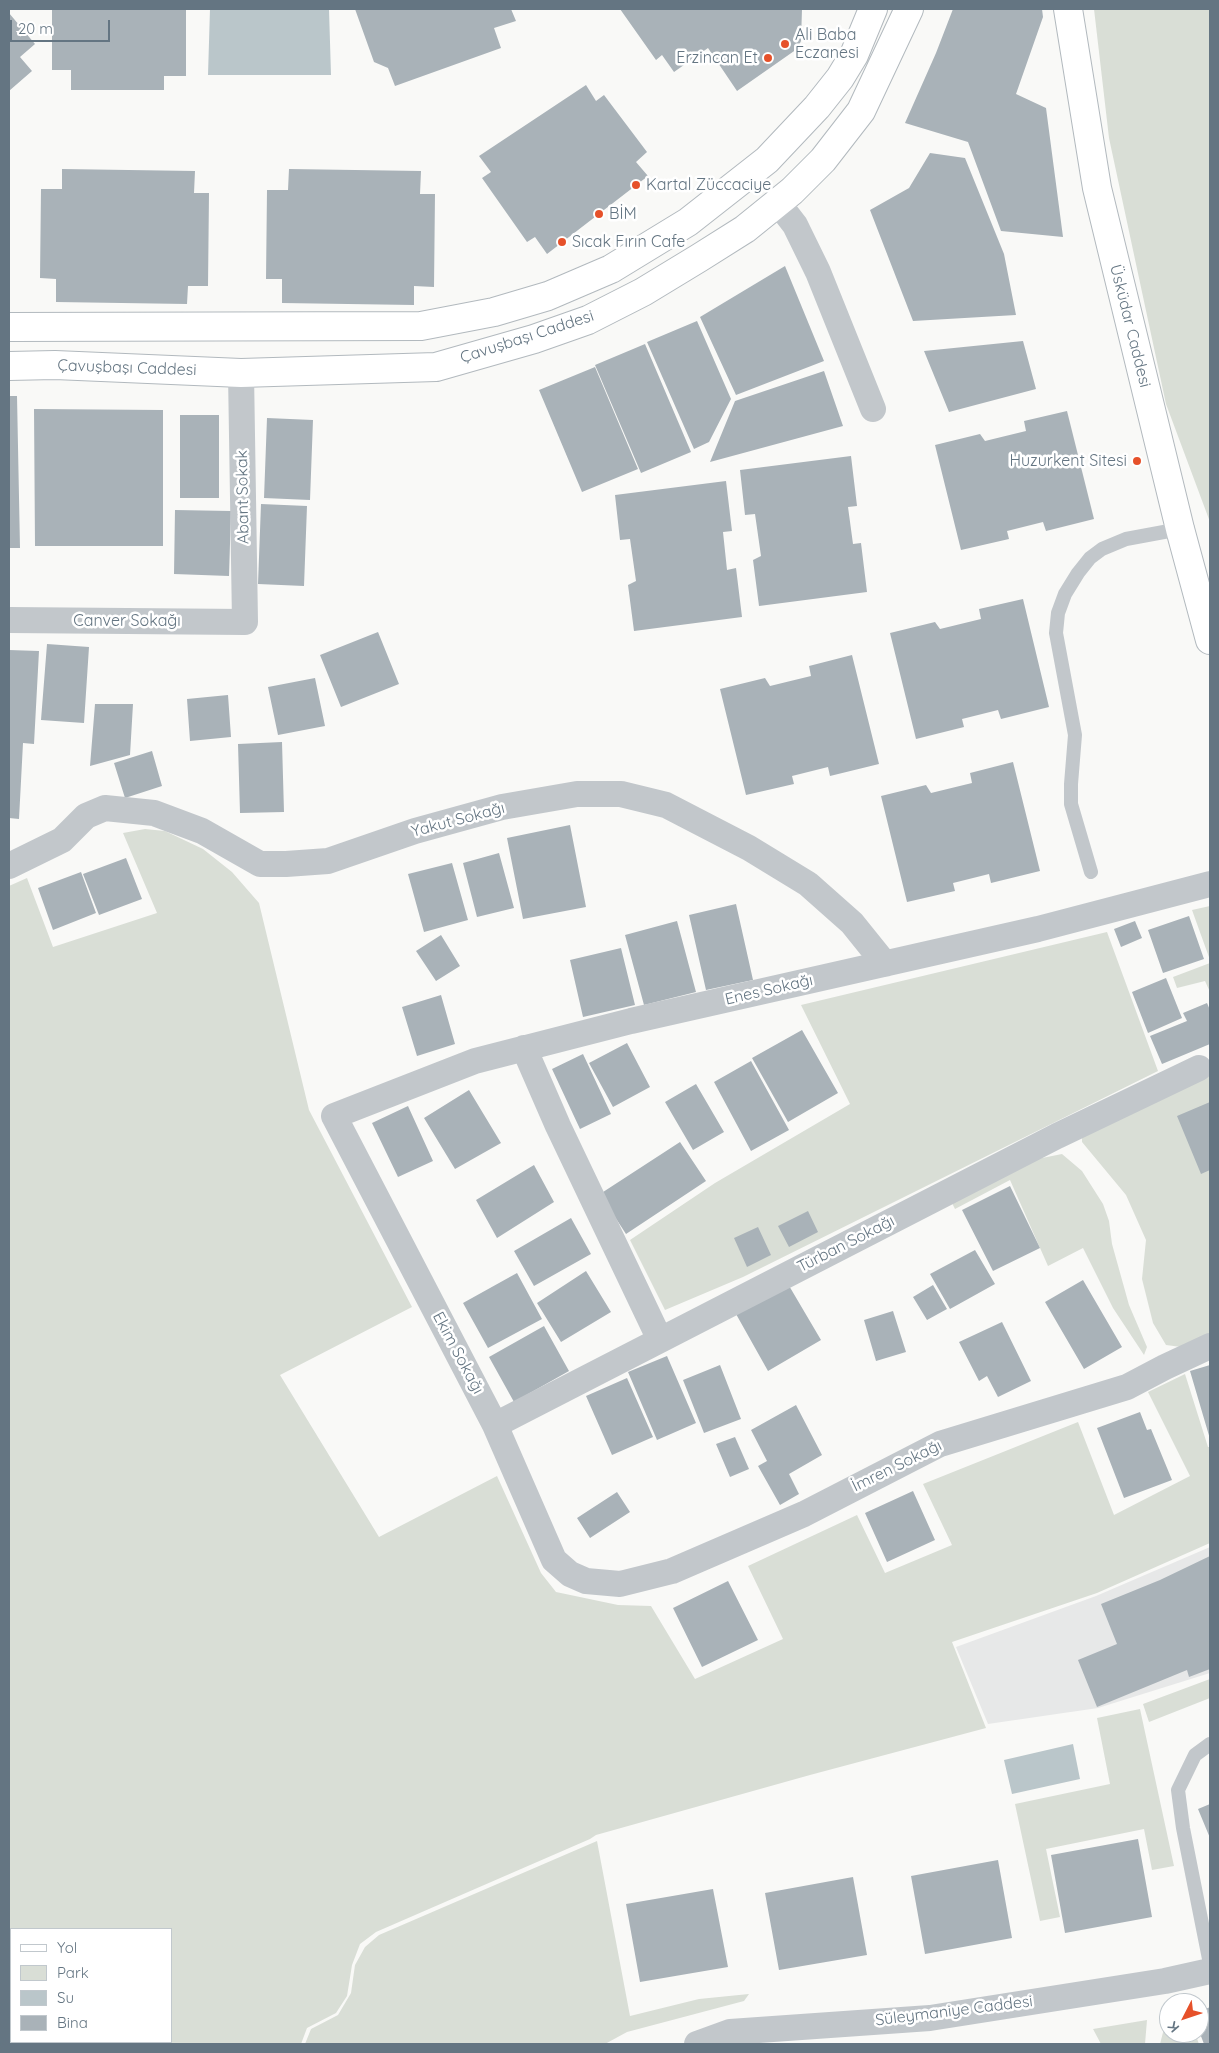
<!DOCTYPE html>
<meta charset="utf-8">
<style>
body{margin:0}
#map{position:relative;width:1219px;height:2053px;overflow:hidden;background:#f9f9f7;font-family:Quicksand,sans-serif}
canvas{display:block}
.frame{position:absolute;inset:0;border:10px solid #647582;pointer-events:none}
.legend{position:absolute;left:10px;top:1928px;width:162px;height:115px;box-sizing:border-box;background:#fff;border:1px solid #c1c8cd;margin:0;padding:6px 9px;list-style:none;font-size:15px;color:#647582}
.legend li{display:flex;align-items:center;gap:10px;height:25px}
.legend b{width:25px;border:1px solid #c1c8cd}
.north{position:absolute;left:1159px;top:1993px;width:50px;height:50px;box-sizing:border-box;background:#fff;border:1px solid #c1c8cd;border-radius:50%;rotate:229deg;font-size:14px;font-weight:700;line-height:20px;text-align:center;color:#647582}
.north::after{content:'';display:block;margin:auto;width:18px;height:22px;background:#e6512a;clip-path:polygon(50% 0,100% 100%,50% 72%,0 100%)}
.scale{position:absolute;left:10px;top:20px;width:100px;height:22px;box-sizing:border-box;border:2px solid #647582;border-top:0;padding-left:6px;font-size:15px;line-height:18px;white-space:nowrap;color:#647582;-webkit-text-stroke:4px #fff;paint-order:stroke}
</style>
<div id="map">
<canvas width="1219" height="2053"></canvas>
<div class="frame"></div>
<ul class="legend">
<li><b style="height:6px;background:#fff"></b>Yol</li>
<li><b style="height:14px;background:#d9ded6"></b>Park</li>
<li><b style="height:14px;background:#bac6ca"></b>Su</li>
<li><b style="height:14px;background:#a9b2b8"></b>Bina</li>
</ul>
<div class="north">K</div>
<div class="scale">20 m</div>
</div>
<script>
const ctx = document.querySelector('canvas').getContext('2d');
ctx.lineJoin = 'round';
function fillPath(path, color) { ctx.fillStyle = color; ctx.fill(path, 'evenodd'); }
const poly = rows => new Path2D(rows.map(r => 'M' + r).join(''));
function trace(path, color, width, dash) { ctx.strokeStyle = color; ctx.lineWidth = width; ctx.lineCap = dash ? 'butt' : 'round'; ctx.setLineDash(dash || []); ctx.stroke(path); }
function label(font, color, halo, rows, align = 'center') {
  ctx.font = font + ' Quicksand,sans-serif'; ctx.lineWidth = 5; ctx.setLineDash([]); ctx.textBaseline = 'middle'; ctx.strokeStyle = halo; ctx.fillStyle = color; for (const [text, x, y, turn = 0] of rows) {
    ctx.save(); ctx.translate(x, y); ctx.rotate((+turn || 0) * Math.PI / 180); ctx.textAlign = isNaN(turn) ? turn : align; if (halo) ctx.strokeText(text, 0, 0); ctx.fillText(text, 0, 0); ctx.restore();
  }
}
fillPath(poly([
 [1210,1547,1210,1673,1098,1708,988,1724,956,1647,1096,1596]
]), '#e7e8e8');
fillPath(poly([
 [1094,9,1210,9,1210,522,1166,404,1109,138],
 [145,829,165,831,203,849,232,872,259,903,309,1110,412,1307,280,1375,379,1537,497,1476,541,1573,556,1592,618,1605,651,1606,695,1679,783,1639,748,1566,857,1515,885,1573,952,1545,923,1484,1078,1422,1114,1515,1190,1476,1148,1392,1185,1374,1208,1447,1210,1447,1210,1543,1097,1593,952,1642,986,1728,810,1775,596,1835,590,1839,376,1932,360,1944,352,1965,347,1996,336,2013,307,2028,301,2044,161,2044,138,2042,171,2042,171,1929,11,1929,11,2042,38,2042,9,2044,9,886,27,878,53,947,157,913,123,833],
 [1210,906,1210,960,1192,910],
 [1107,932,1158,1071,743,1277,665,1310,630,1240,715,1183,850,1104,801,1005],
 [1210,963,1210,992,1205,981,1177,988,1173,977],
 [1210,1075,1210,1334,1181,1347,1166,1345,1153,1323,1142,1279,1146,1240,1126,1195,1082,1142,1082,1135],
 [1062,1154,1082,1171,1103,1204,1109,1221,1112,1244,1129,1305,1147,1347,1144,1355,1113,1308,1083,1248,1048,1266,1010,1180,955,1209,951,1201,1037,1159],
 [1210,1679,1210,1698,1149,1722,1143,1704],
 [1140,1709,1174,1866,1152,1870,1144,1829,1046,1849,1060,1917,1040,1921,1015,1804,1110,1784,1097,1718],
 [597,1841,630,2016,699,1999,749,1994,744,2001,627,2032,605,2044,305,2044,311,2029,338,2015,351,1993,355,1965,365,1947,379,1935],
 [1169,2016,1169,2033,1195,2033,1199,2044,1160,2044,1167,2017],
 [1147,2020,1145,2044,1101,2044,1093,2029]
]), '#d9ded6');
fillPath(poly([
 [210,9,329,9,331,75,208,75],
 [1073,1744,1080,1779,1012,1794,1004,1760]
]), '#bac6ca');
fillPath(poly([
 [52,9,186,9,186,76,164,76,164,90,71,90,71,70,52,70],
 [355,9,511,9,516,21,494,28,501,48,395,86,388,68,374,62],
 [620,9,802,9,801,41,797,49,737,91,708,48,674,72,662,55,656,60],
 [953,9,1042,9,1043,17,1016,94,1046,108,1063,237,1001,231,968,142,905,123,936,53],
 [9,13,35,44,20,57,32,71,9,91],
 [586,85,596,101,604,95,647,152,636,162,648,176,547,254,535,237,527,242,482,178,491,172,479,156],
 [930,153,965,158,1004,254,1016,315,913,321,870,210,909,188],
 [62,169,195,171,194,193,209,193,208,286,188,286,187,304,56,302,56,279,40,278,41,189,62,189],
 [289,169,421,171,420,194,435,194,434,287,414,286,414,305,282,303,282,279,266,279,267,190,288,190],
 [785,266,824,361,736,395,700,317],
 [697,321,731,399,709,442,694,449,647,342],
 [1023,341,1036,389,949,412,924,351],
 [645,344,691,452,641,473,595,365],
 [595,367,638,469,582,492,539,390],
 [824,371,843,426,710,462,735,401],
 [9,396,17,396,20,548,9,548],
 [34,409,163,410,163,546,35,546],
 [1067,411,1094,519,1046,531,1043,522,1007,531,1009,539,961,550,935,445,980,434,985,441,1026,431,1024,421],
 [180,415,219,415,219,498,180,498],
 [267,418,313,420,310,500,264,498],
 [851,456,857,506,848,507,853,544,861,543,867,592,759,606,753,560,761,556,755,514,745,515,740,470],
 [726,481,732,531,723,532,727,570,736,568,742,617,634,631,628,585,636,581,630,539,620,540,615,495],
 [261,504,307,506,304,586,258,584],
 [175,510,231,511,229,576,174,574],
 [1023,599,1049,707,1001,719,998,710,962,719,964,727,916,739,890,633,935,622,940,629,981,619,979,609],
 [378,632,399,684,341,707,320,655],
 [47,644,89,647,84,723,41,720],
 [9,650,39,651,34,744,23,743,19,819,9,818],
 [852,655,879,764,830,776,828,767,792,776,794,784,746,795,720,689,765,678,770,686,811,676,809,666],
 [315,678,325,726,278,735,268,687],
 [228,695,231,737,190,741,187,699],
 [95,704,133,704,130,755,90,766],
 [282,742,284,812,240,813,238,744],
 [152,751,162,786,125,798,114,763],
 [1013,762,1040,871,991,883,989,874,953,883,955,891,907,902,881,796,926,785,931,793,972,783,970,773],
 [570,825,586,907,523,919,507,838],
 [499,853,514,908,477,917,463,863],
 [126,858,142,899,99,915,83,874],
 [452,863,468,920,424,932,408,874],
 [81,872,96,913,53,930,38,888],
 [736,904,753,980,706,990,689,915],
 [1189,916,1204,959,1163,973,1148,930],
 [677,921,696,992,644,1005,625,935],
 [1135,921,1142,938,1121,947,1114,929],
 [441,935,460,966,436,981,416,951],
 [621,948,635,1005,583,1017,570,960],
 [1166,978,1182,1018,1148,1033,1132,992],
 [441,995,455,1044,417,1056,402,1007],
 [1207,1003,1210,1010,1210,1044,1162,1064,1150,1036,1187,1021,1183,1013],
 [802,1030,838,1093,788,1122,752,1058],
 [627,1043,650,1087,613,1107,589,1063],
 [583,1054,611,1114,580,1129,552,1069],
 [751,1061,789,1130,751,1151,714,1082],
 [696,1084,724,1132,693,1150,665,1102],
 [469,1090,501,1143,455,1169,424,1118],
 [1210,1102,1210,1170,1201,1174,1177,1116],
 [408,1106,433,1161,398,1177,372,1123],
 [680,1142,706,1181,626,1234,600,1194],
 [534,1165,554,1202,497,1238,476,1200],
 [1010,1186,1040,1248,993,1271,962,1210],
 [808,1211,818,1232,789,1247,778,1226],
 [571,1218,591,1254,534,1286,514,1251],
 [758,1227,771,1255,747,1267,734,1238],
 [975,1250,995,1284,950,1309,930,1274],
 [586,1271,611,1312,561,1342,537,1303],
 [517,1273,542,1319,488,1348,463,1303],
 [1083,1280,1122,1347,1084,1369,1045,1302],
 [788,1284,821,1340,768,1371,736,1314],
 [933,1285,947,1309,927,1320,913,1297],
 [893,1311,906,1352,876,1361,864,1320],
 [1002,1322,1031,1381,998,1397,987,1376,979,1381,959,1342],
 [544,1326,569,1371,514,1402,489,1357],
 [667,1356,696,1423,657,1440,628,1372],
 [720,1365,741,1419,704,1433,683,1380],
 [1210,1365,1210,1439,1190,1371],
 [627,1378,653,1437,612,1455,586,1396],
 [796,1405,822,1455,789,1474,799,1494,780,1505,758,1466,767,1461,751,1430],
 [1140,1412,1147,1430,1151,1429,1172,1480,1124,1498,1097,1428],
 [735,1437,749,1469,730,1477,716,1444],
 [913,1491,935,1540,887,1562,865,1513],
 [617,1492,630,1512,590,1538,577,1518],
 [1210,1556,1210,1669,1189,1677,1187,1670,1097,1707,1078,1660,1117,1644,1101,1604,1160,1580],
 [728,1581,758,1640,702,1667,673,1608],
 [1210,1804,1210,1838,1198,1809],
 [1138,1839,1152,1917,1065,1933,1051,1855],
 [998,1860,1012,1938,925,1954,911,1876],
 [853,1877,867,1955,779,1970,765,1893],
 [713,1889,728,1967,640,1982,626,1904],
 [1210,2007,1210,2044,1204,2044,1199,2031,1199,2012]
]), '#a9b2b8');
const secondary = poly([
 [1068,9,1097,188,1180,529,1210,640],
 [9,327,421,326,494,312,548,296,611,269,688,222,767,160,817,107,840,78,854,55,873,9],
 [9,366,55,365,241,373,436,367,534,339,588,320,643,292,699,258,745,229,792,191,823,160,861,111,909,9]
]);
trace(secondary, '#b2b9be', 30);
trace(poly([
 [1091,872,1071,804,1071,784,1075,735,1056,633,1058,613,1065,594,1078,573,1090,558,1102,549,1126,539,1180,529],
 [1210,1744,1195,1755,1178,1790,1183,1828,1210,1964]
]), '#c2c7cb', 14);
trace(poly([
 [778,203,795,225,818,272,873,409],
 [9,620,245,622,241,373],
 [9,866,62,840,86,816,105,808,154,813,202,831,260,864,286,864,328,861,415,831,502,807,577,794,621,794,666,805,749,848,808,884,852,923,885,964],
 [1210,884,1038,929,631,1021,475,1061,334,1116,495,1425,554,1560,570,1574,586,1581,620,1584,672,1571,804,1514,940,1444,1127,1387,1165,1367,1210,1346],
 [524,1048,558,1126,660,1340],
 [495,1425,1057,1136,1199,1068],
 [697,2044,730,2032,930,2018,1165,1981,1210,1971]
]), '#c2c7cb', 26);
trace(secondary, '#fff', 28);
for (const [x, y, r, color] of [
 [785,44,5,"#e6512a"],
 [768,58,5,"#e6512a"],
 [636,185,5,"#e6512a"],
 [599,214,5,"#e6512a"],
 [562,242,5,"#e6512a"],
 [1137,461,5,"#e6512a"]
]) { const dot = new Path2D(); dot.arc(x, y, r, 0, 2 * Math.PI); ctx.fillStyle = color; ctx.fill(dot); trace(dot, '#fff', 2); }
label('16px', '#647582', '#fff', [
 ["Ali Baba",795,35],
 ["Eczanesi",795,53],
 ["Erzincan Et",758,58,"right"],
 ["Kartal Züccaciye",646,185],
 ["BİM",609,214],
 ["Sıcak Fırın Cafe",572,242],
 ["Huzurkent Sitesi",1127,461,"right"]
], 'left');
label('16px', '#647582', '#fff', [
 ["Üsküdar Caddesi",1130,326,76],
 ["Çavuşbaşı Caddesi",527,337,-18],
 ["Çavuşbaşı Caddesi",127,368,2],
 ["Abant Sokak",243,497,-91],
 ["Canver Sokağı",127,621],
 ["Yakut Sokağı",458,820,-15],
 ["Enes Sokağı",769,990,-13],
 ["Türban Sokağı",846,1244,-27],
 ["Ekim Sokağı",458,1353,62],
 ["İmren Sokağı",897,1466,-26],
 ["Süleymaniye Caddesi",954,2011,-7]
]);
</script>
